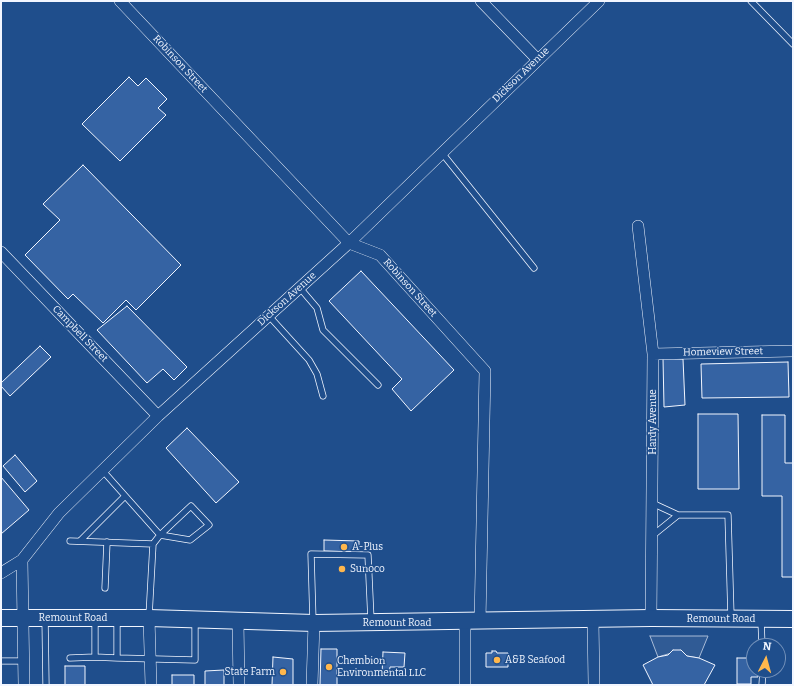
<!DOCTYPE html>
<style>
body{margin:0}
#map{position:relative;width:794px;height:686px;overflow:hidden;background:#1f4e8c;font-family:Bitter,serif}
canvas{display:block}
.frame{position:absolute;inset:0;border:2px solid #f2f6ff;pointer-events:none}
.north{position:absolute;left:746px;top:638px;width:40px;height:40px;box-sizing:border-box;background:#1f4e8c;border:1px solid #7391ba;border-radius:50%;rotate:6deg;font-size:11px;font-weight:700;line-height:16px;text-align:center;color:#f2f6ff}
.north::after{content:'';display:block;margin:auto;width:14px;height:18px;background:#ffb74d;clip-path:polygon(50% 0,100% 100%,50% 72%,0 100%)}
</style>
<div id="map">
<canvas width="794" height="686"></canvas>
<div class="frame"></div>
<div class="north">N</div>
</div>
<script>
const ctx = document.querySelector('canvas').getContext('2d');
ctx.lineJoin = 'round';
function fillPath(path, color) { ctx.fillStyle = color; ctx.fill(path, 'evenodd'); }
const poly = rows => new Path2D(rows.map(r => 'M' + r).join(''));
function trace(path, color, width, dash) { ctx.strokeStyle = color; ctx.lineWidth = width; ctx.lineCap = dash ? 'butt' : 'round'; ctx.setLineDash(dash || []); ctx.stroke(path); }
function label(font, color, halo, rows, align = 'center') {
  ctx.font = font + ' Bitter,serif'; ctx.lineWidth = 3; ctx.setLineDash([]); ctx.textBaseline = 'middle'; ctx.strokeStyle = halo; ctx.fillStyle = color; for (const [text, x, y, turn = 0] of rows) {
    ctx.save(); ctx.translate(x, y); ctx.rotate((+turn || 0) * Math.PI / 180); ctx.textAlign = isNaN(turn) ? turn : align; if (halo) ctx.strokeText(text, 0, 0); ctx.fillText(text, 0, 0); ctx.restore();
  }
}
const parking = poly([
 [650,636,708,636,699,658,687,656,681,650,658,657,650,636]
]);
fillPath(parking, '#305b95');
trace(parking, '#a8bbd7', 1);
const building = poly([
 [129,77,138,86,146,78,167,99,158,108,166,115,120,161,82,124,129,77],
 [83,165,181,265,136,310,126,300,103,323,73,294,68,299,25,255,60,220,43,204,83,165],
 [361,271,454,370,411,411,392,389,402,379,329,301,361,271],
 [127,306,187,367,174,380,163,369,147,383,97,330,127,306],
 [40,346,51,357,10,396,1,386,1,383,40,346],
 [663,358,683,359,685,405,664,407,663,358],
 [788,362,789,397,702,398,701,364,788,362],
 [698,414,738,414,739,489,698,489,698,414],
 [762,415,785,415,785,463,793,463,793,577,782,577,782,496,762,496,762,415],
 [187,428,239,482,216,503,166,448,187,428],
 [15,455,37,481,25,492,3,466,15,455],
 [1,477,29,510,1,534,1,477],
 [324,540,359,541,359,552,324,551,324,540],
 [321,649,337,649,337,685,320,685,321,649],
 [673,650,681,650,687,656,699,658,715,665,704,685,653,685,643,665,658,657,668,655,673,650],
 [492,651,496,651,497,653,508,653,508,667,486,667,486,653,492,653,492,651],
 [383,652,405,653,404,667,390,667,389,675,382,675,383,652],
 [273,657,293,659,293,685,272,685,273,657],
 [737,658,754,658,754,670,758,670,758,677,751,677,751,684,737,684,737,658],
 [65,666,85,666,85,685,65,685,65,666],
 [224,670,224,685,205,685,205,671,224,670],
 [172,675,194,675,194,685,172,685,172,675]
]);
fillPath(building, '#3563a3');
trace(building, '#f2f6ff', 1);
const service = poly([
 [751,1,793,44],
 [442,153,534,268],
 [300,288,317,308,323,330,378,385],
 [269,316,309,360,317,374,323,396],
 [103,471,160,535,191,506,209,525,190,540,160,535,153,544,149,616],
 [652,503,678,515,652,536],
 [678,515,728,515,731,616],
 [70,541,153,544],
 [80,541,125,496],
 [105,588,107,542],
 [45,618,46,685],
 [95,619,95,657,117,658,195,660,195,621],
 [117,619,117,658],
 [761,620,762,646],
 [313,621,311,554,368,555,371,620],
 [70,658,95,657],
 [1,661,24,661],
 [762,685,763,670]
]);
const minor = poly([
 [120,1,349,243,380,255,485,371,480,622],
 [481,1,537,59],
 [638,226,653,354,651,618],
 [1,252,158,416],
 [653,354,793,351],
 [1,573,22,560],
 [149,618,151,685],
 [593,620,594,685],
 [238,621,239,685],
 [465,622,465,685],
 [24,685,22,560,59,513,158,416,349,243,599,1],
 [312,685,314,623]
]);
const secondary = poly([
 [1,618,149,618,314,623,651,618,793,619]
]);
trace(service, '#f2f6ff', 7);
trace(minor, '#f2f6ff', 12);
trace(secondary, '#f2f6ff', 18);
trace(service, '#1f4e8c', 5.5);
trace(minor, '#1f4e8c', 11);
trace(secondary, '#1f4e8c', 16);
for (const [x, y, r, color] of [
 [344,547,4,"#ffb74d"],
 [342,569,4,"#ffb74d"],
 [497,660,4,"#ffb74d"],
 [329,667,4,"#ffb74d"],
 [283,672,4,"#ffb74d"]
]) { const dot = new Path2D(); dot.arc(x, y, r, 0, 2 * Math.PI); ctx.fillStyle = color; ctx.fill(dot); trace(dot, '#1f4e8c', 1.5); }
label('10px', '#f2f6ff', '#1f4e8c', [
 ["Robinson Street",180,64,47],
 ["Dickson Avenue",521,75,-44],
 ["Robinson Street",410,288,48],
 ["Dickson Avenue",287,299,-42],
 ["Campbell Street",80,334,46],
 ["Homeview Street",723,352,-1],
 ["Hardy Avenue",653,422,-90],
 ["Remount Road",73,618],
 ["Remount Road",721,619],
 ["Remount Road",397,623]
]);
label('10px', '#f2f6ff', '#1f4e8c', [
 ["A-Plus",352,547],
 ["Sunoco",350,569],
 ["A&B Seafood",505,660],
 ["Chembion",337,661],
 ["Environmental LLC",337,673],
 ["State Farm",275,672,"right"]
], 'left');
</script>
